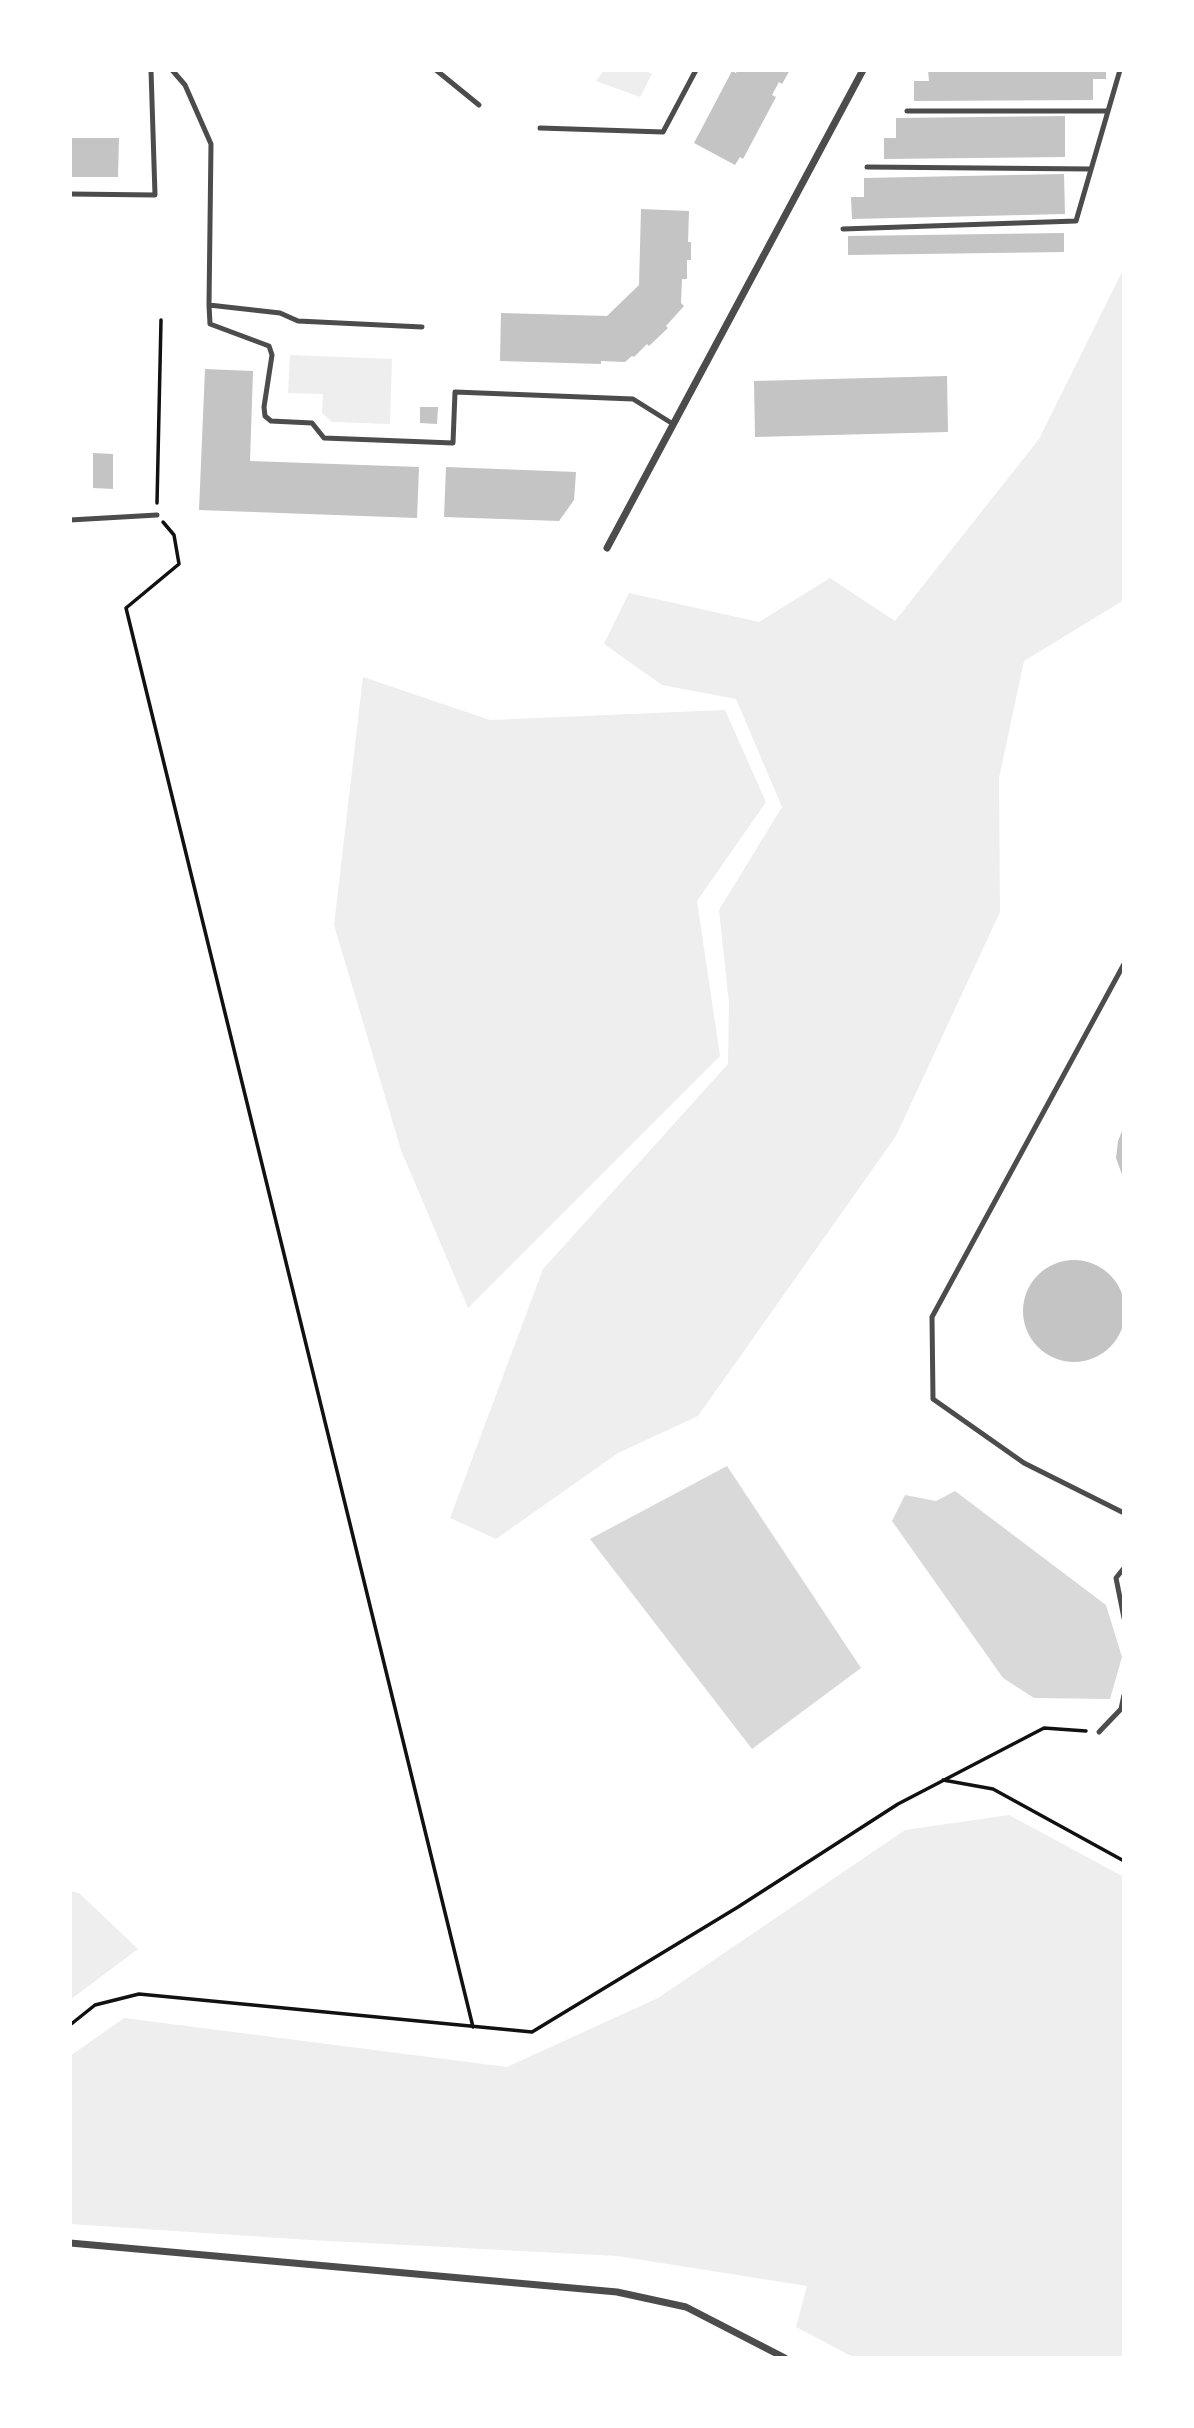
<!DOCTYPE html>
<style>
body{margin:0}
#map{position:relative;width:1194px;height:2428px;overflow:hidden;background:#fff;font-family:Inter,sans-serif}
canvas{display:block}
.frame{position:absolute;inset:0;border:72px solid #fff;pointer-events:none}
</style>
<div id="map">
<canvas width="1194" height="2428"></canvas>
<div class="frame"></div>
</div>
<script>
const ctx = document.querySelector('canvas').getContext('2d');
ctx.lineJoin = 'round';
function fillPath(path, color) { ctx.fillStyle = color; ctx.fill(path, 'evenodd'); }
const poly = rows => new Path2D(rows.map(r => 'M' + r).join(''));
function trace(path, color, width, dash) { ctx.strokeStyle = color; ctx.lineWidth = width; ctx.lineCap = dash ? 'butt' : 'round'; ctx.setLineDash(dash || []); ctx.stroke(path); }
fillPath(poly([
 [604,70,645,70,652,74,640,97,596,81],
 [1124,268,1124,600,1024,661,999,778,1000,912,896,1136,698,1416,618,1453,496,1539,450,1518,543,1269,728,1064,729,1003,719,910,782,807,736,699,662,685,604,644,629,593,759,622,830,578,895,621,1039,439],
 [290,355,392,359,390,424,332,422,322,413,323,394,288,393],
 [363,677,490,720,725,710,766,802,697,901,720,1056,468,1308,401,1150,334,925],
 [1009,1815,1124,1877,1124,2358,855,2358,796,2327,807,2286,617,2256,310,2240,70,2224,70,2056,124,2018,507,2067,658,1998,905,1830],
 [70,1891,79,1893,138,1949,70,2000]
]), '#eee');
fillPath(poly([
 [727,1466,861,1668,752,1749,590,1539],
 [955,1491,1106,1605,1122,1657,1110,1699,1034,1698,1003,1678,892,1521,905,1495,936,1501]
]), '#d9d9d9');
fillPath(poly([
 [737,70,790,70,782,84,779,82,772,95,776,97,743,159,740,157,735,165,694,143,732,71,736,73],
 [928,70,1106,70,1106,79,1093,79,1093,100,914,101,914,81,929,81],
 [1065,116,1065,157,884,159,884,138,896,138,896,118],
 [70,138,119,138,118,177,70,177],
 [1064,174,1065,214,852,219,851,197,864,197,864,178],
 [641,209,689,211,688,242,691,242,691,260,687,260,687,279,682,279,681,303,684,306,666,326,668,328,649,346,647,344,634,357,632,356,625,362,601,361,601,364,500,361,501,313,607,316,639,285],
 [1064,233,1064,252,848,255,848,236],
 [205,369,253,371,250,461,419,467,417,518,199,510],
 [947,376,948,432,755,437,754,381],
 [420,407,438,407,437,424,420,423],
 [93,453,113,454,113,489,93,488],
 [446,467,576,472,574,500,559,521,444,517],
 [1124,1126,1124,1180,1116,1158,1118,1141],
 '1023 1311a51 51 0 1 1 102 0a51 51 0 1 1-102 0Z'
]), '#c4c4c4');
trace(poly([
 [157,503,161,320],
 [163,522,174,535,179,564,126,608,473,2027],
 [943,1780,993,1789,1124,1861],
 [70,2025,95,2005,139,1994,532,2032,738,1907,898,1804,1044,1728,1086,1731]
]), '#111', 3.5);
trace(poly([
 [172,70,185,85,211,144,209,305,280,313,298,321,422,327],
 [436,70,479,105],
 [907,111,1108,111],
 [540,128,663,132,696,70],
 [867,167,1091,169],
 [70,194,155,195,151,70],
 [843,229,1076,221,1120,70],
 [209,305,210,324,269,346,272,355,264,407,265,416,271,421,312,423,324,438,453,443,455,392,633,399,673,424],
 [70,520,157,515],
 [1124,964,932,1317,933,1399,1024,1463,1124,1513],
 [1124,1568,1116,1578,1124,1618],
 [1099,1732,1121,1709,1124,1695]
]), '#4c4c4c', 5);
trace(poly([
 [607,548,863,70],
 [70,2243,617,2292,686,2307,785,2358]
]), '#4c4c4c', 7);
</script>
